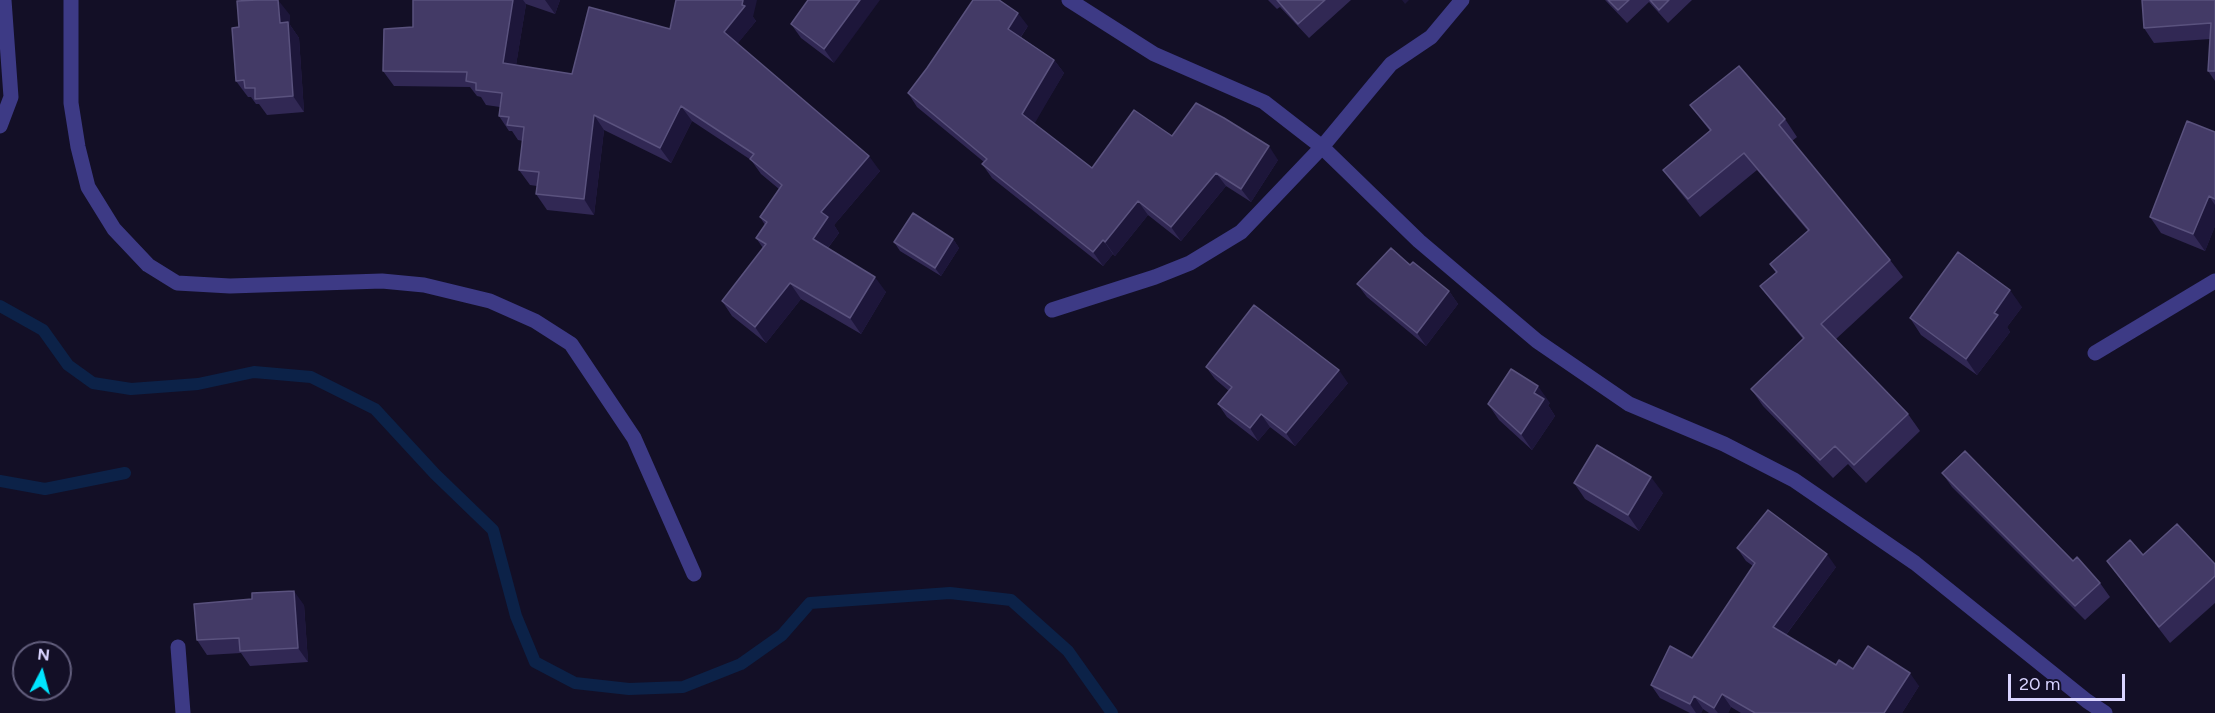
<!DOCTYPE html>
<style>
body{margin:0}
#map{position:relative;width:2215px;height:713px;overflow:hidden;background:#130f26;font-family:Figtree,sans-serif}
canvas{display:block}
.north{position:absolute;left:12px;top:641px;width:60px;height:60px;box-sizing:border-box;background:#130f26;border:2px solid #625e7d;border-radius:50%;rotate:6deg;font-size:16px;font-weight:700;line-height:24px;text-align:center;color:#d9d4ff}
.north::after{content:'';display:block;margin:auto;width:21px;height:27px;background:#00e5ff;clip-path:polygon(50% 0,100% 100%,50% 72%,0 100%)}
.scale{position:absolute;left:2008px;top:674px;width:117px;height:27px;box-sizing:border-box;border:3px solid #d9d4ff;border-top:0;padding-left:8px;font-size:18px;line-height:21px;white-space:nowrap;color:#d9d4ff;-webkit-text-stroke:4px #130f26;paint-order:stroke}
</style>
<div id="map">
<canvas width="2215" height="713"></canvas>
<div class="north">N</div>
<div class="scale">20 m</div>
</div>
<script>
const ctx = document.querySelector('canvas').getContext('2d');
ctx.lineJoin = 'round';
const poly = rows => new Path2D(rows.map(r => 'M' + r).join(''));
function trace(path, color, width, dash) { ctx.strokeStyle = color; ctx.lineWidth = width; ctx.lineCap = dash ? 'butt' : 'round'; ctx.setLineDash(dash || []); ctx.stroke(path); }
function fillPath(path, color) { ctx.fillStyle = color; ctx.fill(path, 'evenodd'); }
trace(poly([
 [0,306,43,330,68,365,93,383,131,389,198,384,254,372,311,377,375,409,435,474,493,530,516,616,535,662,575,683,629,689,683,687,741,664,782,635,810,603,950,593,1011,600,1068,651,1112,713],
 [0,481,45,489,125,473]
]), '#0c2248', 12);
trace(poly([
 [71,0,71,103,78,147,88,187,114,229,148,265,177,283,230,286,382,281,424,285,490,301,535,321,571,344,634,438,694,574],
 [1069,0,1154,54,1264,102,1322,147,1419,241,1537,341,1629,404,1724,444,1794,480,1915,563,2087,701,2105,713],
 [0,126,11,97,4,0],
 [1052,310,1155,277,1190,263,1241,232,1322,147,1391,64,1431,37,1462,0],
 [2095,353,2215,281],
 [178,647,183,713]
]), '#3d3a85', 15);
fillPath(poly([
 [413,0,560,0,555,14,526,4,516,65,572,74,670,29,753,17,756,21,737,44,880,171,834,225,839,233,828,248,886,292,861,334,801,299,766,343,732,316,722,301,763,248,756,238,765,225,760,217,779,189,761,174,751,160,692,121,671,163,604,130,594,215,547,210,536,194,537,186,530,185,519,170,523,141,518,140,512,131,509,131,499,116,500,107,486,105,481,97,477,96,470,87,394,86,383,71,413,27],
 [808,0,834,63,801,38,791,24],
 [1268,0,1351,0,1309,38,1280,7,1277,9],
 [1605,0,1692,0,1668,23,1649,2,1627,23],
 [2215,0,2215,81,2208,71,2210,39,2154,43,2144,28],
 [290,15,290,25,299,38,304,112,267,115,259,104,256,104,251,97,248,97,236,81],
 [1028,26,1021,37,1054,60,1064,73,1034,123,1092,168,1172,136,1278,160,1251,202,1226,186,1181,241,1148,215,1115,256,1113,254,1103,266,992,178,982,164,984,162,917,107,908,93],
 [1690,105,1785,119,1797,137,1792,141,1890,260,1903,277,1836,339,1908,414,1920,431,1866,483,1848,464,1833,478,1763,406,1751,389,1803,339,1773,303,1760,286,1776,273,1770,264,1808,231,1757,170,1700,217,1676,187,1663,170,1710,131],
 [2215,132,2215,226,2205,251,2161,233,2150,217],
 [953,239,959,248,941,276,900,251,894,242],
 [1357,284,1449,291,1458,304,1426,346,1367,297],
 [2022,307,2007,327,2010,332,1977,375,1921,335,1910,318],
 [1206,367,1348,383,1295,446,1270,427,1258,441,1227,417,1218,404,1229,391,1215,379],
 [1550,403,1548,405,1555,416,1532,450,1499,420,1488,404],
 [1942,473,2073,561,2100,583,2110,597,2085,620,1952,487],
 [1574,483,1663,493,1639,531,1585,499],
 [1737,548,1836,567,1786,635,1836,665,1919,686,1902,713,1741,713,1731,707,1728,713,1709,713,1703,709,1701,713,1690,713,1660,698,1651,685,1692,658,1753,566,1746,561],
 [2143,555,2215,564,2215,603,2170,643,2119,577,2107,561],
 [304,605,308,662,250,666,241,653,207,655,197,640]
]), '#312854');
fillPath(poly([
 [278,0,290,15,290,25,299,38,304,112,293,96,280,23],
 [513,0,523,0,526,4,514,78,503,63],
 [545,0,560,0,555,14],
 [743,0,757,0,753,17,756,21,734,48,724,32,742,5],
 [860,0,880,0,834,63,824,49],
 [1402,0,1409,0,1405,4],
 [1018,13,1028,26,1017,42,1008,29],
 [1054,60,1064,73,1032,128,1022,114],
 [681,106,692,121,671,163,660,148],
 [594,115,604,130,594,215,584,199],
 [1269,146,1278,160,1251,202,1241,189],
 [869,156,880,171,834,225,839,233,823,254,813,239,821,212],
 [1216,173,1226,186,1181,241,1171,227],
 [2209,196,2215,205,2215,226,2205,251,2193,234],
 [1138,201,1148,215,1115,256,1105,242],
 [953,239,959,248,941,276,935,268],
 [1103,240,1113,254,1103,266,1093,252],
 [875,277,886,292,861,334,850,318],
 [790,283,801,299,766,343,755,327],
 [2010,290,2022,307,2007,327,2010,332,1977,375,1966,359,1994,313],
 [1449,291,1458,304,1426,346,1417,333],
 [1339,370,1348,383,1295,446,1286,433],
 [1538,386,1550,403,1548,405,1555,416,1532,450,1521,434,1534,393],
 [1261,414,1270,427,1258,441,1250,428],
 [1651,477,1663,493,1639,531,1628,515],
 [1827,554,1836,567,1782,640,1773,627],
 [294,591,304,605,308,662,298,648],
 [1910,673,1919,686,1902,713,1884,713],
 [1722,694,1731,707,1728,713,1718,713,1714,708],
 [1694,696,1703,709,1701,713,1696,713,1690,704]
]), '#1d163a');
const building = poly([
 [257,0,278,0,280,23,288,22,293,96,255,99,255,88,245,88,244,80,236,81,232,28,239,27,237,1,257,0],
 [413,0,513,0,503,63,572,74,589,7,670,29,676,0,743,0,742,5,745,6,724,32,869,156,821,212,828,217,813,239,875,277,850,318,790,283,755,327,722,301,766,244,756,238,767,222,760,217,782,185,750,159,754,154,681,106,660,148,594,115,584,199,536,194,539,172,519,170,524,127,507,125,509,117,499,116,502,93,476,90,476,83,466,81,467,72,383,71,384,29,413,27,413,0],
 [808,0,860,0,824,49,791,24,808,0],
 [973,0,999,0,1018,13,1008,29,1054,60,1022,114,1092,168,1134,110,1172,136,1196,103,1224,118,1269,146,1241,189,1216,173,1171,227,1138,201,1105,242,1103,240,1093,252,982,164,987,159,908,93,927,68,973,0],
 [1277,0,1325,0,1298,24,1277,0],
 [1608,0,1629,0,1618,10,1608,0],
 [1650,0,1669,0,1659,10,1650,0],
 [2142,0,2215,0,2215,71,2208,71,2211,23,2144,28,2142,0],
 [1739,66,1785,119,1779,125,1890,260,1821,324,1908,414,1854,465,1835,446,1820,460,1751,389,1804,338,1760,286,1777,272,1770,264,1809,230,1744,153,1688,199,1663,170,1711,130,1690,105,1739,66],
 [2187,121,2215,132,2215,199,2209,196,2193,234,2150,217,2187,121],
 [913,213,953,239,935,268,894,242,913,213],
 [1391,248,1410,265,1413,262,1449,291,1417,333,1357,284,1391,248],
 [1958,252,2010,290,1994,313,1998,315,1966,359,1910,318,1958,252],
 [1254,305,1339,370,1286,433,1261,414,1250,428,1218,404,1232,387,1206,367,1254,305],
 [1511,369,1538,386,1534,393,1544,399,1521,434,1488,404,1511,369],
 [1597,445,1651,477,1628,515,1574,483,1597,445],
 [1965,451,2073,561,2077,557,2100,583,2075,606,1942,473,1965,451],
 [1768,510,1827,554,1773,627,1836,665,1839,660,1853,669,1868,646,1910,673,1884,713,1755,713,1722,694,1714,708,1694,696,1690,704,1651,685,1670,646,1692,658,1755,563,1737,548,1768,510],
 [2177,524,2215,564,2215,576,2159,627,2107,561,2130,540,2143,555,2177,524],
 [294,591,298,648,240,651,239,638,197,640,194,604,252,599,252,593,294,591]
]);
fillPath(building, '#433a66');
trace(building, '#5a527e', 1.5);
</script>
